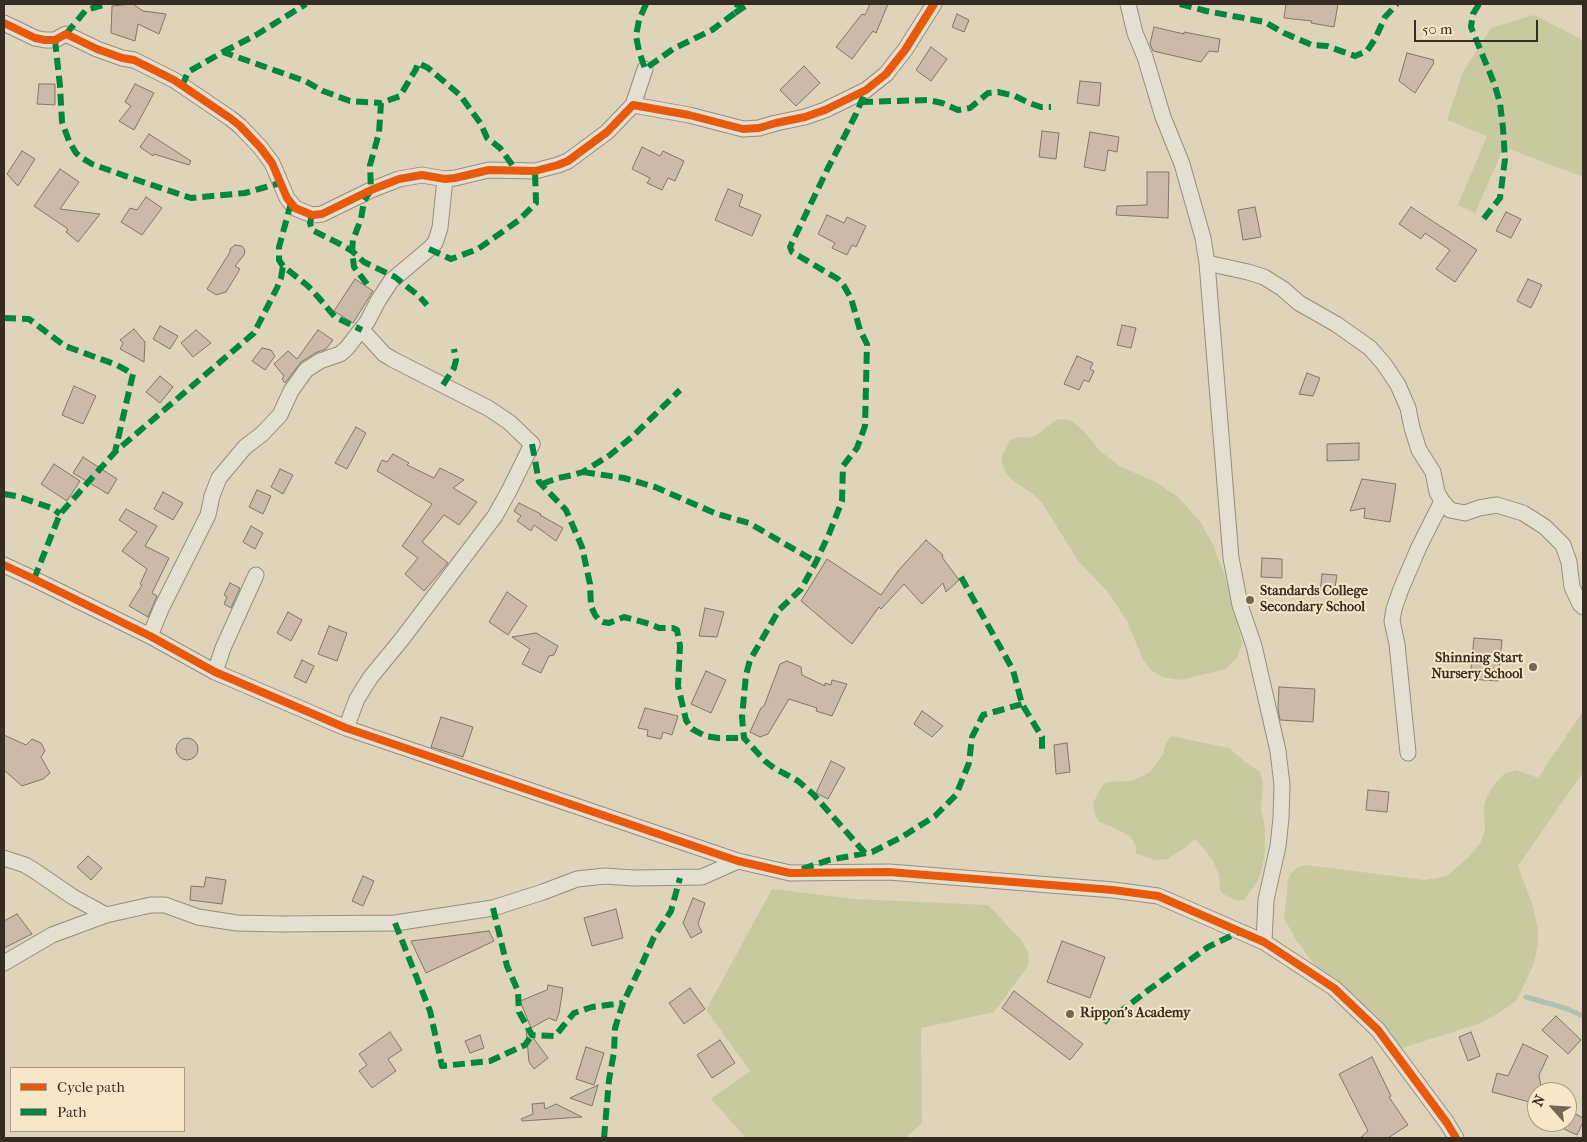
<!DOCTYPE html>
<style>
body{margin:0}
#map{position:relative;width:1587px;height:1142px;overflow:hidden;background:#dfd4b9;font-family:"IM FELL French Canon",serif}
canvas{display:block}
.frame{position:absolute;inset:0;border:5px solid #362c22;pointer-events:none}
.legend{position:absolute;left:10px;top:1067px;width:175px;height:65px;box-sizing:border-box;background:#f5e7c7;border:1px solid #a99c85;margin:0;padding:6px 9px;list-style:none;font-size:15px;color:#362c22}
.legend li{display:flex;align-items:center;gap:10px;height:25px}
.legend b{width:25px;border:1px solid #a99c85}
.north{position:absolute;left:1527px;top:1082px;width:50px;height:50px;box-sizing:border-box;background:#f5e7c7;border:1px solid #a99c85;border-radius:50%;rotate:296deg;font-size:14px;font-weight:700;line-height:20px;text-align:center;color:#362c22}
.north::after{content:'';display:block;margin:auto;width:18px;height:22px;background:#716757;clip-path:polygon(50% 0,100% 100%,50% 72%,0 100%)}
.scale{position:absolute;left:1414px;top:20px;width:124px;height:22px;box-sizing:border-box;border:2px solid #362c22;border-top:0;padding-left:6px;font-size:15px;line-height:18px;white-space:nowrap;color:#362c22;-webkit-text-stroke:4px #f5e7c7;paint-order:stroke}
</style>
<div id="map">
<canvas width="1587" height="1142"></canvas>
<div class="frame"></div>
<ul class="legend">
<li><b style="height:6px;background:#e8590c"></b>Cycle path</li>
<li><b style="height:6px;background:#00873e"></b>Path</li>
</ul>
<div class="north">N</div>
<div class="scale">50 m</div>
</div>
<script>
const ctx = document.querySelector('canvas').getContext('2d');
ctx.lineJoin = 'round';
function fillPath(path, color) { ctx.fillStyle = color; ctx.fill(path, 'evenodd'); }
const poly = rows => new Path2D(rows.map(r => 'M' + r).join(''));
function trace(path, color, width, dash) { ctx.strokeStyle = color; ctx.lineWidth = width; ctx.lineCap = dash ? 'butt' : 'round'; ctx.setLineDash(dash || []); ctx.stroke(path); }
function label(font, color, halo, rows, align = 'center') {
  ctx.font = font + ' "IM FELL French Canon",serif'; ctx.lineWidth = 4; ctx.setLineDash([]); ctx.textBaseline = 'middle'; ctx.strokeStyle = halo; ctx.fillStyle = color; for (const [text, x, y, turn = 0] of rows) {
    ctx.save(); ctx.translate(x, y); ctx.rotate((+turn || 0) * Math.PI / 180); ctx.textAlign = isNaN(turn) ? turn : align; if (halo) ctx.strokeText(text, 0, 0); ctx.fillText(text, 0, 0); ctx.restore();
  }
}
fillPath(poly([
 [1534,15,1583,40,1583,177,1504,147,1475,213,1458,205,1487,136,1447,120,1463,72,1491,28],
 [1057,419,1070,420,1083,430,1100,451,1121,467,1156,482,1178,497,1201,523,1213,545,1224,573,1242,643,1237,658,1225,669,1181,680,1162,677,1152,671,1143,660,1127,621,1108,592,1079,562,1042,503,1034,495,1011,479,1005,471,1002,464,1002,456,1010,440,1020,437,1027,438,1035,436],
 [1583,711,1583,772,1518,866,1533,906,1538,930,1538,944,1534,964,1516,1001,1499,1013,1478,1024,1393,1051,1322,975,1296,940,1284,918,1288,880,1291,873,1298,867,1307,865,1424,880,1447,876,1469,857,1481,842,1485,830,1484,808,1486,798,1496,782,1504,774,1516,770,1538,778],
 [1171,736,1229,748,1244,761,1260,772,1263,784,1261,809,1265,828,1265,851,1262,869,1257,882,1244,900,1235,900,1225,895,1220,891,1219,875,1213,860,1195,839,1186,847,1167,859,1154,860,1136,853,1136,847,1131,837,1117,829,1099,822,1095,815,1093,803,1102,786,1106,782,1132,781,1150,772,1163,754,1166,744],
 [772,889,855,899,988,905,1021,940,1029,954,1028,966,994,1012,921,1028,922,1123,905,1138,746,1138,711,1099,750,1071,706,1010]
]), '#c9c99f');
trace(poly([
 [1526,997,1565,1008,1583,1016]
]), '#afc2b1', 5);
const building = poly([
 [133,4,143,11,166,14,159,34,138,24,135,41,111,33,112,6,133,4],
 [870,4,888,4,876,33,873,31,852,59,836,47,862,14,865,15,870,4],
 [1286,4,1338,4,1334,27,1311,23,1312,21,1284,18,1286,4],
 [957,14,969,20,964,32,952,27,957,14],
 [1154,27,1184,34,1184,32,1220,39,1218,52,1209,51,1201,62,1153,51,1150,44,1154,27],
 [931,47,947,59,931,81,916,70,931,47],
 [1407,53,1434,60,1433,62,1434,63,1415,93,1399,81,1407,53],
 [804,66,820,83,796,106,780,90,804,66],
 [1080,81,1101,83,1099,106,1077,103,1080,81],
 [39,84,55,84,55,105,37,104,39,84],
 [135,84,154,93,134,130,119,121,131,106,125,102,135,84],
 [1042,131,1059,133,1056,159,1039,157,1042,131],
 [1090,132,1119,137,1117,152,1108,150,1105,171,1084,167,1090,132],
 [149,134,191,161,189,165,154,154,153,156,140,147,149,134],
 [642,147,660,156,663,151,684,161,675,181,668,178,662,190,647,183,650,178,632,169,642,147],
 [22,151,35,159,18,186,7,174,22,151],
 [60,169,79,182,60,209,100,214,78,242,66,232,68,229,34,206,60,169],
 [1147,172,1169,172,1168,218,1116,215,1117,206,1147,205,1147,172],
 [728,189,743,195,739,206,761,215,752,236,715,220,728,189],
 [146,197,162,208,142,235,121,222,130,208,137,210,146,197],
 [1255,207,1261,237,1243,240,1238,210,1255,207],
 [1411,207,1477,250,1455,282,1436,269,1450,250,1425,233,1421,239,1399,224,1411,207],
 [1506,212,1521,219,1511,238,1496,231,1506,212],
 [827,215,844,223,847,217,866,226,856,247,852,245,847,255,832,248,835,243,818,234,827,215],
 [235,245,242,246,245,250,244,255,235,266,240,269,226,292,216,295,207,289,230,252,230,249,235,245],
 [355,279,373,291,353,323,334,311,355,279],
 [1528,279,1542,285,1531,308,1517,301,1528,279],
 [1122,325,1136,328,1131,348,1117,345,1122,325],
 [160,326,178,336,170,349,153,339,160,326],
 [134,329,145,342,144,362,120,349,123,343,120,340,134,329],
 [196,330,211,343,193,357,181,343,196,330],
 [318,330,333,340,326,349,315,353,301,362,285,383,282,379,284,376,274,364,288,351,297,359,318,330],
 [262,348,271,350,275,356,265,370,252,361,262,348],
 [1077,356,1093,363,1090,369,1094,371,1089,382,1084,380,1079,390,1064,384,1077,356],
 [1307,373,1320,378,1313,396,1299,394,1307,373],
 [160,376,173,387,160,403,146,392,160,376],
 [74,386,96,396,83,424,62,415,74,386],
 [356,427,366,433,347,469,335,463,356,427],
 [1359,443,1359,460,1327,461,1327,444,1359,443],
 [393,454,409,463,407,465,434,478,440,468,464,480,453,488,477,502,459,525,444,515,422,542,448,563,424,591,405,574,418,558,402,546,432,504,377,471,382,460,387,462,393,454],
 [83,457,117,479,108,494,73,473,83,457],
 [54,464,80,481,67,501,41,484,54,464],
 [280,469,293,475,283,494,271,487,280,469],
 [1362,479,1396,484,1390,522,1364,518,1365,508,1350,511,1362,479],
 [257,490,271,496,263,514,249,507,257,490],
 [163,492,183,503,173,520,154,509,163,492],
 [519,503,541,514,540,515,563,528,556,541,534,525,531,531,517,521,521,516,514,511,519,503],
 [126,509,157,526,145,546,169,558,152,593,157,596,148,617,129,606,142,585,140,584,147,569,122,551,137,532,119,520,126,509],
 [251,526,263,533,255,549,243,542,251,526],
 [926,540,943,555,942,557,959,580,946,592,943,583,922,604,904,584,881,609,879,607,852,644,801,601,827,559,881,595,898,571,926,540],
 [1262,558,1282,559,1282,578,1261,577,1262,558],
 [1322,574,1337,575,1334,594,1320,593,1322,574],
 [230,583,240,588,231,608,224,604,227,597,224,595,230,583],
 [507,592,527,606,508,635,489,622,507,592],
 [705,608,724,612,717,637,699,636,705,608],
 [288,612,302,620,291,641,277,633,288,612],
 [329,626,347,633,337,661,318,654,329,626],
 [536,633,558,646,554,655,549,656,541,673,522,664,530,649,512,637,536,633],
 [1474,638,1502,640,1498,681,1470,679,1474,638],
 [302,660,314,666,306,683,294,677,302,660],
 [787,661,801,667,802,675,825,686,825,683,831,685,832,680,847,684,832,716,816,711,817,708,789,699,768,734,760,737,750,732,761,708,764,706,780,664,787,661],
 [706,671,726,680,711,713,691,704,706,671],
 [1279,687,1315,689,1313,722,1280,720,1278,708,1279,687],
 [645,708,678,716,672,735,663,732,661,739,647,736,648,730,638,728,645,708],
 [922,711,943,726,932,737,914,724,922,711],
 [441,717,473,727,463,757,431,747,441,717],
 [4,735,26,745,32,739,41,743,45,751,41,757,50,773,43,779,22,786,4,770,4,735],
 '176 749a11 11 0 1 1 22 0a11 11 0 1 1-22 0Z',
 [1067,743,1070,772,1056,774,1054,745,1067,743],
 [831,761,845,768,828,799,816,793,831,761],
 [1368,790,1389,792,1387,812,1366,810,1368,790],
 [88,856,102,868,91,880,77,867,88,856],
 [363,876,374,881,363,906,352,901,363,876],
 [206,877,226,880,222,904,190,900,191,886,204,887,206,877],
 [693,898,705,903,698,924,702,932,691,938,683,923,693,898],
 [616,909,623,938,592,946,584,918,616,909],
 [17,914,32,934,4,948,4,921,17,914],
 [489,931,494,941,426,973,411,941,489,931],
 [1062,941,1105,957,1090,998,1047,982,1062,941],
 [548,985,563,988,559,1013,556,1021,549,1018,531,1028,520,1001,547,990,548,985],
 [690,988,705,1009,684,1024,669,1003,690,988],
 [1014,991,1083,1044,1070,1060,1002,1008,1014,991],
 [1556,1016,1581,1040,1568,1054,1542,1030,1556,1016],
 [526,1028,548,1058,534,1069,529,1062,526,1028],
 [390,1032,402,1050,388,1059,396,1071,372,1088,359,1071,367,1065,359,1054,390,1032],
 [1471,1032,1480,1056,1468,1061,1459,1037,1471,1032],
 [480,1035,484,1048,470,1053,465,1041,480,1035],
 [720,1040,735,1063,712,1078,697,1055,720,1040],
 [1523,1044,1548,1056,1539,1075,1542,1092,1537,1092,1537,1104,1492,1092,1497,1073,1508,1076,1523,1044],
 [586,1047,604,1053,594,1085,576,1079,586,1047],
 [1372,1057,1391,1096,1389,1097,1408,1125,1388,1138,1360,1138,1368,1131,1339,1074,1372,1057],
 [598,1085,592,1106,570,1098,598,1085],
 [544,1103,545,1109,556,1104,582,1117,522,1121,521,1119,533,1114,532,1104,544,1103],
 [1572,1112,1583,1118,1583,1122,1577,1135,1564,1129,1572,1112]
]);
fillPath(building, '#cabaa7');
trace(building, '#7f7869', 1);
const street = poly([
 [1128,4,1135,33,1145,57,1163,117,1182,164,1203,238,1207,263,1231,558,1240,605,1254,646,1278,751,1282,785,1281,818,1278,846,1266,900,1264,942],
 [4,23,35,38,45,40,55,40,66,34,97,49,122,58,134,60,174,80,230,118,240,126,260,147,272,163,287,198,295,208,312,215,322,214,371,190,399,179,422,175,445,179,455,178,489,170,535,171,558,165,568,161,607,132,633,105,689,115,743,129,759,128,776,123,805,117,825,110,866,90,886,74,905,50,934,4],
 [633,105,645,69],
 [1207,263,1248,272,1264,277,1283,289,1299,303,1336,324,1370,348,1384,364,1398,385,1408,408,1412,428,1419,450,1433,472,1437,492,1442,501,1450,510,1465,513,1479,508,1497,505,1523,513,1545,527,1563,545,1569,562,1572,587,1580,604,1583,607],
 [4,565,34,579,150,636,215,672,346,728,738,861,790,873,889,872,1113,890,1158,896,1264,942,1334,988,1378,1030,1447,1123,1456,1138],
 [150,636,161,609,208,515,212,496,219,478,245,447,262,434,280,415,291,391,306,370,320,361,340,354,347,348,367,322,378,301,391,281,429,249,435,243,440,228,445,179],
 [215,672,223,648,256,575],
 [346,728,357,699,370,678,402,639,495,516,509,491,532,444,509,422,488,408,392,359,384,354,362,330],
 [1408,753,1397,644,1392,621,1394,609,1401,589,1419,547,1442,501],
 [4,858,25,865,35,871,73,897,106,915],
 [4,963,52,935,106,915,151,905,165,905,198,917,237,923,281,924,395,923,493,908,543,892,577,879,605,876,634,878,702,877,738,861]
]);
trace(street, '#968e7e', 17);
trace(street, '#e5dfd2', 15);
trace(poly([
 [646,4,639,20,636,36,639,51,645,69,673,49,712,30,735,13,738,4],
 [1180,4,1206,11,1265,22,1284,33,1312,45,1327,46,1355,56,1367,51,1375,39,1385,17,1397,4],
 [1479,4,1473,14,1471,27,1494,83,1500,103,1503,128,1505,159,1500,198,1481,222],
 [735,13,748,4],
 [66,34,86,10,107,4],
 [55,40,60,86,62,122,69,141,76,153,82,158,92,164,134,179,191,198,245,193,280,183],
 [223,52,256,35,306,4],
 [182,86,188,72,223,52,305,81,323,91,350,101,381,103],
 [861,102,928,100,942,103,958,110,970,108,988,93,998,92,1015,96,1029,103,1041,107,1051,107],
 [291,203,279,247,279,260,283,266,308,286,319,298,335,317,362,330],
 [312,215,310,223,312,230,340,244,352,251,364,262,395,277,419,296,427,305],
 [429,249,451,259,478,249,519,220,536,203,535,171],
 [367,284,354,267,352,251,353,240,361,219,364,201,371,190,370,165,379,133,381,103,400,96,416,69,418,63,428,68,460,95,481,124,487,138,500,148,516,170],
 [4,318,29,319,65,346,117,365,133,374,115,452],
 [443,385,454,368,456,360,454,349],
 [532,444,539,482,566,510,582,547,590,584,591,606,595,615,599,620,603,622,609,623,624,617,650,624,659,628,673,628,677,630,680,646,678,686,686,720,692,729,705,736,718,738,744,738],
 [583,472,624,478,655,487,717,514,749,523,816,562],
 [542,484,558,478,573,475,583,472,610,455,633,436,680,390],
 [4,494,16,496,52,508,60,514],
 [961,577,1013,670,1022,704,1042,737,1042,751],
 [34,579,60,514,115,452,254,333,277,288,281,278,283,266],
 [865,853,813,794,798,781,774,768,765,761,744,738,742,717,746,675,750,660,779,610,801,589,816,562,829,534,842,501,843,466,857,448,865,426,867,344,860,330,851,298,844,286,838,279,792,252,790,247,828,168,856,114,866,90],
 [802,869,829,860,872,852,902,837,935,816,956,795,969,763,972,737,983,715,1022,704],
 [493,908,507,966,518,991,519,1012,532,1035,555,1036,574,1013,592,1007,623,1003],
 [395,923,430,1011,442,1066,490,1061,525,1045,532,1035],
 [1104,1023,1112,1012,1121,1011,1147,991,1208,947,1241,931],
 [604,1138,609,1080,614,1052,615,1028,623,1003,642,964,654,937,671,911,680,878]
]), '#00873e', 6, [12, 6]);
trace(poly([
 [4,23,35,38,45,40,55,40,66,34,97,49,122,58,134,60,174,80,230,118,240,126,260,147,272,163,287,198,295,208,312,215,322,214,371,190,399,179,422,175,445,179,455,178,489,170,535,171,558,165,568,161,607,132,633,105,689,115,743,129,759,128,776,123,805,117,825,110,866,90,886,74,905,50,934,4],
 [4,565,34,579,150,636,215,672,346,728,738,861,790,873,889,872,1113,890,1158,896,1264,942,1334,988,1378,1030,1447,1123,1456,1138]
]), '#e8590c', 8);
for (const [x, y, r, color] of [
 [1250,600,5,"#716757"],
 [1533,667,5,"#716757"],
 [1070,1014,5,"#716757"]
]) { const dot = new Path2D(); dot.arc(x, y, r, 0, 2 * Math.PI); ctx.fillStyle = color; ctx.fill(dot); trace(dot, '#f5e7c7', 2); }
label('bold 14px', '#362c22', '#f5e7c7', [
 ["Standards College",1260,592],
 ["Secondary School",1260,608],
 ["Shinning Start",1523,659,"right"],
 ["Nursery School",1523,675,"right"],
 ["Rippon's Academy",1080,1014]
], 'left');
</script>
